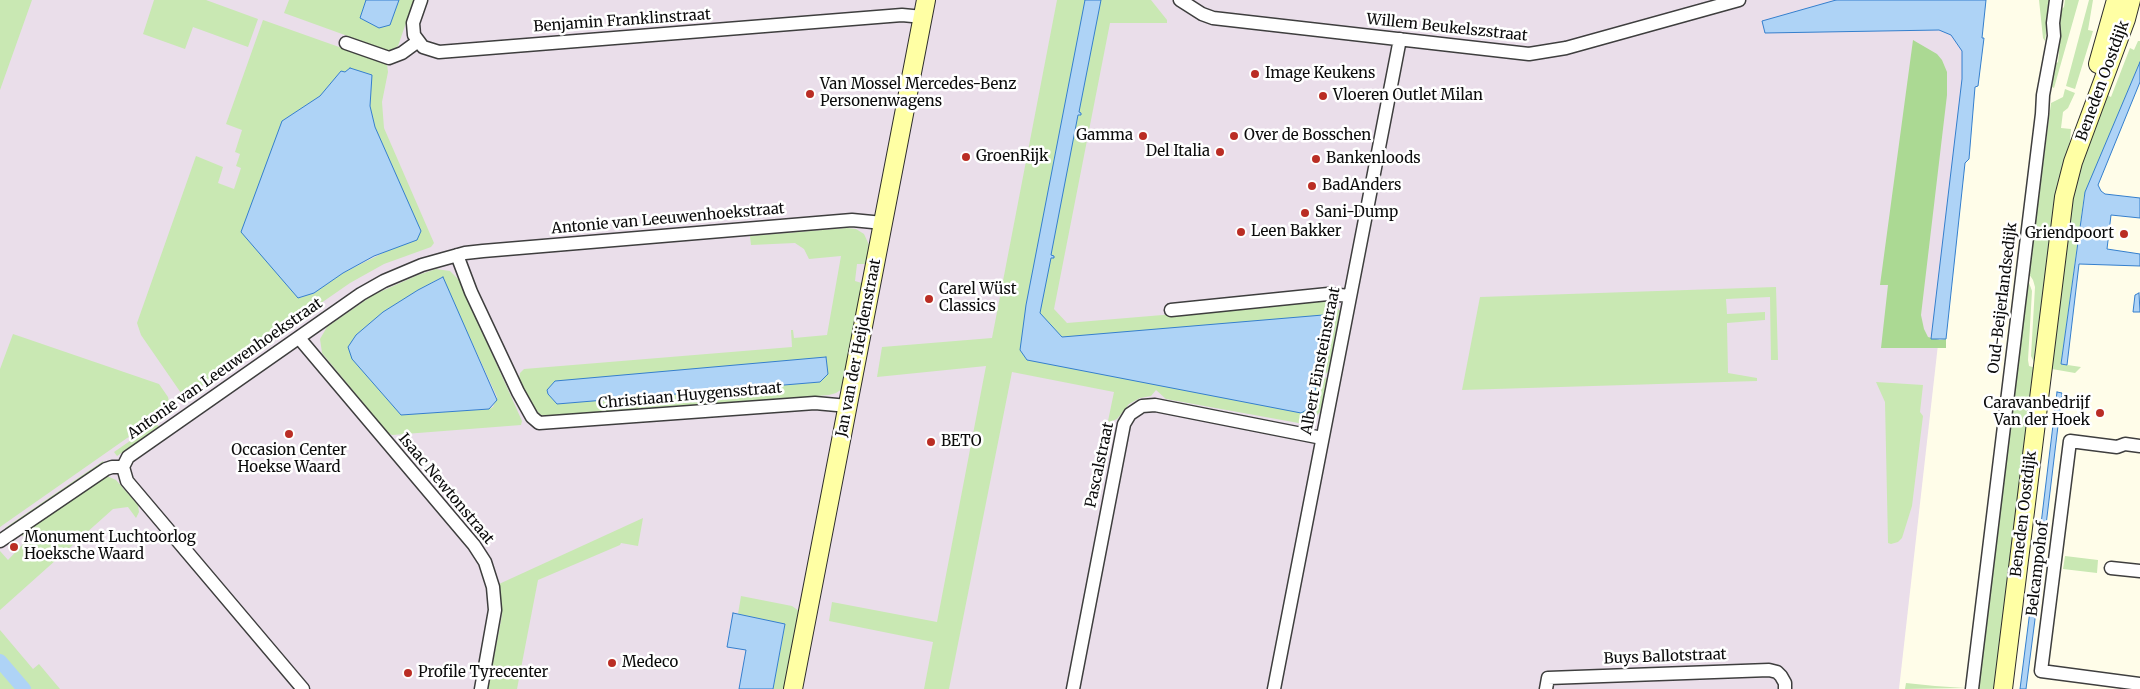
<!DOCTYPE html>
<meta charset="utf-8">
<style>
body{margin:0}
canvas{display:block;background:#fffde9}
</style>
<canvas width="2140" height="689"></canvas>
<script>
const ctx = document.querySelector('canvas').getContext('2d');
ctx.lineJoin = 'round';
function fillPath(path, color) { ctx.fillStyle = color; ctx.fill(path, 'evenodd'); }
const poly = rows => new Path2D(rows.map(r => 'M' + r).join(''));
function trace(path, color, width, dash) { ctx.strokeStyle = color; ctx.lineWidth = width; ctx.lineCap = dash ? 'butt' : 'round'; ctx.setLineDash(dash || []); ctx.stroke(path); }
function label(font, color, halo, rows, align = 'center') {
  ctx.font = font + ' Merriweather,serif'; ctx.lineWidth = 5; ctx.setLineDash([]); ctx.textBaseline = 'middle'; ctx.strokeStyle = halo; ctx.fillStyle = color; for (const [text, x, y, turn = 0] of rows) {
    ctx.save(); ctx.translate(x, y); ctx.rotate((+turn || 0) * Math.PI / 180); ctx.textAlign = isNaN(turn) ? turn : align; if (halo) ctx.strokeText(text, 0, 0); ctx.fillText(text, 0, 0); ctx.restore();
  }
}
fillPath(poly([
 [0,0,1977,0,1899,689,43,689,0,638]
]), '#eadeea');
fillPath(poly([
 [0,0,32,0,0,90],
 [154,0,206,0,258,19,248,47,193,27,185,49,143,34],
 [289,0,366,0,360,18,390,25,399,0,414,0,398,46,389,51,284,13],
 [1057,0,1151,0,1167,20,1167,23,1110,23,1054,309,1067,323,1330,301,1332,302,1330,310,1333,310,1335,303,1341,312,1330,369,1324,376,1328,380,1320,412,1312,421,1304,424,1166,399,1156,390,1151,396,1140,398,1129,404,1117,419,1110,422,1108,421,1114,392,1012,372,949,689,924,689,933,642,829,621,832,602,937,622,986,366,877,377,882,347,992,338],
 [2039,0,2050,0,2045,41,2043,38],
 [2065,0,2079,0,2054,88,2052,87,2054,65,2058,62,2059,52,2057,44,2061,10,2064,7],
 [2089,0,2093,0,2088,30,2093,31,2075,89,2066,86],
 [263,20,387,64,388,72,382,102,384,128,434,243,431,247,384,264,350,283,187,396,181,393,141,335,137,323,196,156,223,167,218,183,234,189,241,168,236,166,240,154,235,152,242,130,226,124],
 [350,68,372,75,370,106,375,127,421,231,393,248,343,273,314,293,299,298,282,121,320,96,341,71,345,72],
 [2138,41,2140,41,2140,62,2084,196,2061,364,2081,367,2075,373,2052,369,2050,368,2068,214,2075,182,2107,95,2111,97,2130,48,2134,50],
 [2065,89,2075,93,2068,108,2063,112,2061,128,2071,129,2070,141,2061,174,2052,227,2037,362,2034,362,2031,356,2035,287,2033,280,2029,274,2051,103,2063,97],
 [847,228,856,229,864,234,870,247,868,264,857,264,855,281,865,284,842,389,836,393,829,395,555,418,541,415,531,405,519,380,520,373,524,369,792,347,791,330,793,330,794,338,827,335,841,256,809,259,804,249,795,243,751,245,750,236],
 [826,358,828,374,820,382,557,404,548,394,547,390],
 [436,269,450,271,459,280,522,421,521,425,392,435,387,432,322,353,320,339,327,327,373,295,418,275],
 [442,277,497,397,493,407,489,409,401,415,348,347,356,335,383,312,418,290],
 [2028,280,2032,291,2028,360,2029,366,2036,368,1996,689,1977,689],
 [1776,287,1778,360,1771,360,1770,297,1726,299,1727,314,1765,312,1765,320,1727,323,1728,373,1757,378,1757,381,1462,390,1480,297],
 [13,334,159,384,168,397,170,408,0,527,0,369],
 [1876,382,1923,385,1920,412,1923,416,1912,506,1902,538,1898,542,1891,544,1888,543,1885,402],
 [156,423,159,427,117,456,114,452],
 [103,461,105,464,7,532,5,528],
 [107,476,116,480,138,505,139,512,136,518,128,507,113,509,0,610,0,551,8,560,27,540,21,534],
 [643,518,638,546,621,543,620,545,538,580,517,689,488,689,502,615,499,584],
 [2065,556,2098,560,2097,573,2063,569],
 [741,596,792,606,799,611,800,616,786,689,773,689,785,624,738,614],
 [0,630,33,669,39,664,60,689,0,689],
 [1906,683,1935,686,1965,688,1905,689]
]), '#c9e8b3');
fillPath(poly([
 [1913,40,1937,54,1942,60,1947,72,1947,95,1921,315,1924,329,1928,337,1940,340,1946,339,1946,348,1881,348,1888,285,1880,285]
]), '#abd993');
const water = poly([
 [366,0,399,0,390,25,379,28,360,18,366,0],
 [1085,0,1101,0,1079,112,1081,113,1081,115,1078,115,1051,255,1054,256,1054,258,1051,258,1040,313,1062,337,1323,315,1328,324,1312,407,1301,413,1027,360,1020,350,1026,305,1085,0],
 [1836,0,1986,0,1982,38,1984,38,1978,86,1975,87,1969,159,1965,163,1946,339,1931,339,1962,79,1962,51,1951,35,1939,30,1765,33,1762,21,1836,0],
 [2140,62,2140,82,2098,185,2101,191,2105,194,2140,198,2140,218,2111,215,2107,249,2140,254,2140,266,2079,264,2067,365,2061,364,2085,192,2140,62],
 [350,68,372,75,370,106,375,127,421,231,417,240,374,256,343,273,314,293,298,298,241,232,282,121,320,96,341,71,345,72,350,68],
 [443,277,497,400,489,409,401,415,352,359,348,347,356,335,383,312,418,290,443,277],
 [2139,293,2140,312,2133,312,2135,295,2139,293],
 [826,357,828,374,820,382,557,404,548,394,547,390,555,381,826,357],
 [2057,392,2062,393,2042,558,2037,557,2057,392],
 [2032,595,2038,596,2026,689,2020,689,2032,595],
 [733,613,785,624,773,689,739,689,746,650,727,647,733,613]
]);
fillPath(water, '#aed3f6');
trace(water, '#357fcd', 1);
trace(poly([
 [0,661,24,689]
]), '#aed3f6', 14);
const street = poly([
 [421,0,413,23,414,35,423,47,439,52,902,15,923,17],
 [1180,0,1202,14,1213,18,1529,54,1566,48,1739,0],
 [346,43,389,58,402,53,417,42],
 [457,255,471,292,518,392,532,417,539,423,815,403,848,406],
 [1171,310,1328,294,1350,296],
 [299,338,474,545,485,562,493,587,495,610,481,689],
 [2140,446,2125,444,2117,447,2070,441,2041,671,2140,684],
 [123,467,127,481,303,689],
 [0,541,106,469,112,467,123,467,128,457,361,294,384,281,422,265,465,253,483,251,852,220,883,223],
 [2111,568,2140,571],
 [1073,689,1124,424,1130,414,1142,406,1155,405,1322,438],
 [1274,689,1400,39],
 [1546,689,1548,678,1769,670,1777,672,1781,676,1785,683,1785,689],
 [1972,689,2042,114,2043,95,2054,36,2053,23,2056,0]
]);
const secondary = poly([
 [2098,64,2116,0],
 [793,689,926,0],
 [2003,689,2064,197,2073,162,2126,19,2131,0]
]);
trace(street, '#3e3e3e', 15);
trace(secondary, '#2d2d2d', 20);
trace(street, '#fff', 12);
trace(secondary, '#ffffa4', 18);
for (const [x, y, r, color] of [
 [1255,74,5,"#ba2d24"],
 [810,94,5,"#ba2d24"],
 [1323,96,5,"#ba2d24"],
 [1143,136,5,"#ba2d24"],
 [1234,136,5,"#ba2d24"],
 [1220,152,5,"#ba2d24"],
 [966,157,5,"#ba2d24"],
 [1316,159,5,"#ba2d24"],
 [1312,186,5,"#ba2d24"],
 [1305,213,5,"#ba2d24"],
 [1241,232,5,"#ba2d24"],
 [2124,234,5,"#ba2d24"],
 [929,299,5,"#ba2d24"],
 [2100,413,5,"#ba2d24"],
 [289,434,5,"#ba2d24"],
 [931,442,5,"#ba2d24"],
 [14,547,5,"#ba2d24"],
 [612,663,5,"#ba2d24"],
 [408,673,5,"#ba2d24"]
]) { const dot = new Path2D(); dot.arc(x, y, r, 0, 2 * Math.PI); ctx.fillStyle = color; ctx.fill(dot); trace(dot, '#fff', 2); }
label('15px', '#0b0b0b', '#fff', [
 ["Benjamin Franklinstraat",622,21,-4],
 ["Willem Beukelszstraat",1447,28,6],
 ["Beneden Oostdijk",2103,81,-70],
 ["Antonie van Leeuwenhoekstraat",668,219,-5],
 ["Oud-Beijerlandsedijk",2003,298,-83],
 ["Jan van der Heijdenstraat",859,348,-79],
 ["Albert Einsteinstraat",1321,361,-79],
 ["Antonie van Leeuwenhoekstraat",225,369,-35],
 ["Christiaan Huygensstraat",690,396,-5],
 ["Pascalstraat",1100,465,-78],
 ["Isaac Newtonstraat",446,489,50],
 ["Beneden Oostdijk",2024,514,-83],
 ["Belcampohof",2038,569,-83],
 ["Buys Ballotstraat",1665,657,-2]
]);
label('15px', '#0b0b0b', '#fff', [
 ["Image Keukens",1265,74],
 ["Van Mossel Mercedes-Benz",820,85],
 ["Personenwagens",820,102],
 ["Vloeren Outlet Milan",1333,96],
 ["Gamma",1133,136,"right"],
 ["Over de Bosschen",1244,136],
 ["Del Italia",1210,152,"right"],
 ["GroenRijk",976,157],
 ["Bankenloods",1326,159],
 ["BadAnders",1322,186],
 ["Sani-Dump",1315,213],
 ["Leen Bakker",1251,232],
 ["Griendpoort",2114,234,"right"],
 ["Carel Wüst",939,290],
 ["Classics",939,307],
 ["Caravanbedrijf",2090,404,"right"],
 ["Van der Hoek",2090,421,"right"],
 ["BETO",941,442],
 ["Occasion Center",289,451,"center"],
 ["Hoekse Waard",289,468,"center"],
 ["Monument Luchtoorlog",24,538],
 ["Hoeksche Waard",24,555],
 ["Medeco",622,663],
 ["Profile Tyrecenter",418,673]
], 'left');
</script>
